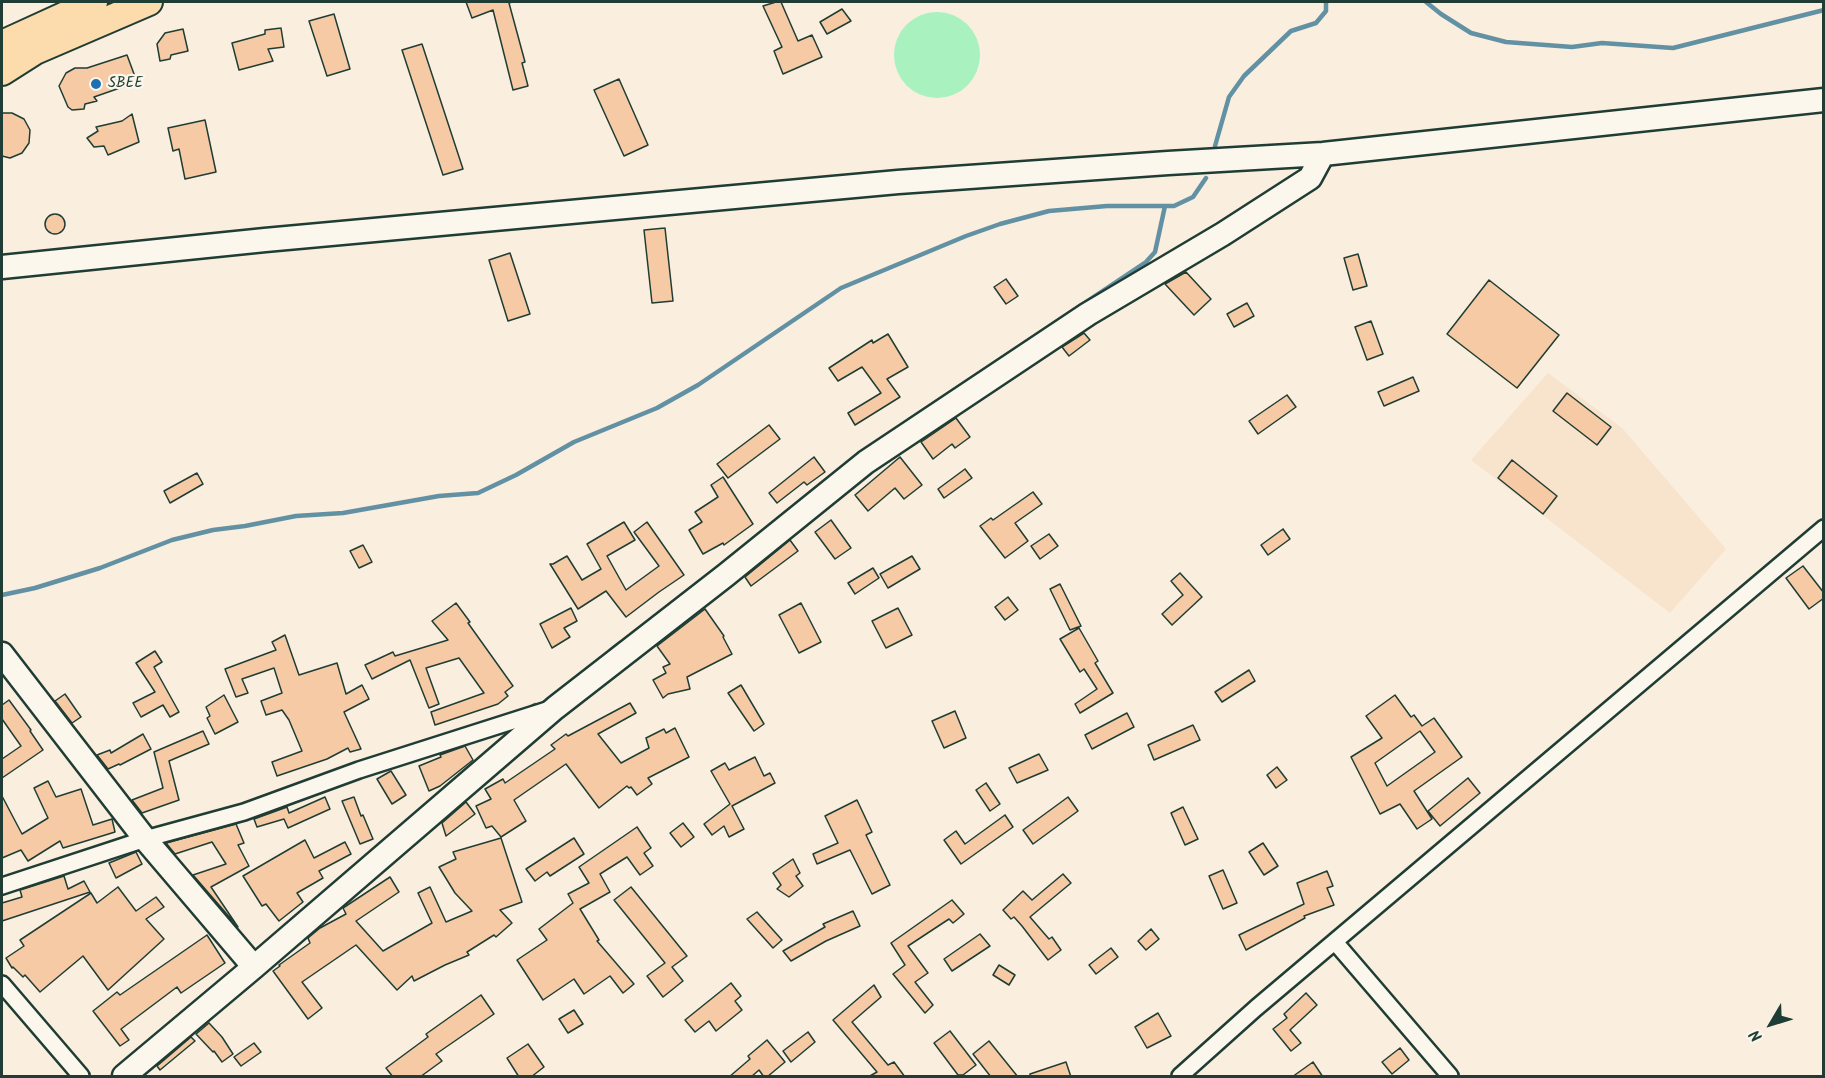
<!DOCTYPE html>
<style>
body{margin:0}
#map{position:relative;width:1825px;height:1078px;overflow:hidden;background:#faeede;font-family:Kalam,sans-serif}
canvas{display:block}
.frame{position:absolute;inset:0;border:3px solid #1f3d34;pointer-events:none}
.north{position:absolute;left:1741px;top:994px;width:60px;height:60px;-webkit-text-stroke:4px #fbf7ec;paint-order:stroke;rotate:232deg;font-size:16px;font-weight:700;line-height:24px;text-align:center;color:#1f3d34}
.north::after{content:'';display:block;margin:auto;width:21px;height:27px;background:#1f3d34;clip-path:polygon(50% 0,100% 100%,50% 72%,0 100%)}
</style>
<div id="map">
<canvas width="1825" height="1078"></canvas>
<div class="frame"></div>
<div class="north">N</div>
</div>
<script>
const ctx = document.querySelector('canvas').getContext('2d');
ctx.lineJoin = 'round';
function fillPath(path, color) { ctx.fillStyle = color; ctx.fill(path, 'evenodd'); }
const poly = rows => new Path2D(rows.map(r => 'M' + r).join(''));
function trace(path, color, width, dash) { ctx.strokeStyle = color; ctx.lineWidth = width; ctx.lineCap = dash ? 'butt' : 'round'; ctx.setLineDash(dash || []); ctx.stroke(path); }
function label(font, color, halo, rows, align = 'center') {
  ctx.font = font + ' Kalam,sans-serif'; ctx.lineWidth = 4.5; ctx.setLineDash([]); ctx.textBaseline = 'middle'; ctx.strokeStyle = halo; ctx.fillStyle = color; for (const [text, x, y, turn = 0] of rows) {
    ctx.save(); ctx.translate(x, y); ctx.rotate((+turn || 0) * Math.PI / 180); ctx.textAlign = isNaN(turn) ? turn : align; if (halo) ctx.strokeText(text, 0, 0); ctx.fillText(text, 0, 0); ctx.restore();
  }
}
fillPath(poly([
 [1548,373,1622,428,1726,549,1670,613,1471,460]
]), '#f8e3cd');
fillPath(poly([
 '894 55a43 43 0 1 1 86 0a43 43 0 1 1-86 0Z'
]), '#a9f1bf');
trace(poly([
 [1426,2,1441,14,1471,33,1506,42,1572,47,1602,43,1673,48,1824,10],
 [1215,146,1229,97,1244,76,1291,31,1316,23,1326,11,1326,2],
 [909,420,1146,262,1155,252,1165,206],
 [2,595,35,588,100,568,172,540,213,530,245,526,296,516,343,513,439,496,478,493,516,475,574,442,657,408,698,385,841,288,966,236,1000,224,1049,211,1107,206,1174,206,1193,197,1206,178],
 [611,650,620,643],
 [527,710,535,705]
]), '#6291a4', 4.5);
const building = poly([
 [466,2,512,2,509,3,525,62,522,63,528,86,513,90,493,10,472,18,466,2],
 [776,2,781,2,798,41,812,35,822,57,783,74,774,51,782,47,763,6,776,2],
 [842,9,851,21,827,34,820,22,842,9],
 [334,14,350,69,327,76,309,21,334,14],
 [281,28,284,47,268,49,273,61,239,70,232,43,265,34,265,30,281,28],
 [183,29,188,51,171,55,170,59,160,61,157,44,165,33,183,29],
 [422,44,463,169,443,175,402,50,422,44],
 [127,55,137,82,94,97,97,101,85,104,84,109,72,110,68,107,59,86,66,73,75,68,87,68,127,55],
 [619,79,648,145,624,156,594,90,619,79],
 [2,113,12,113,24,119,30,130,29,143,22,153,10,158,2,156,2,113],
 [132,114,139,142,108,155,104,146,94,147,87,138,98,131,96,127,122,121,132,114],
 [205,120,216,172,185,179,179,149,173,151,168,128,205,120],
 '45 224a10 10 0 1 1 20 0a10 10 0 1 1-20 0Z',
 [665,228,673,301,652,303,644,230,665,228],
 [510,253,530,314,508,321,489,260,510,253],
 [1358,254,1367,286,1353,290,1344,258,1358,254],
 [1186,272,1211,299,1194,315,1165,284,1186,272],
 [1006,279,1018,296,1006,304,994,287,1006,279],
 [1489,280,1559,335,1517,388,1447,334,1489,280],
 [1247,303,1254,316,1234,327,1227,314,1247,303],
 [1371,321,1383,354,1367,360,1355,327,1371,321],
 [1084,333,1090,340,1069,356,1062,347,1084,333],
 [888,334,908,367,887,379,900,397,855,425,848,413,881,393,862,367,838,381,829,368,872,340,873,343,888,334],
 [1413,377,1419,391,1384,406,1378,392,1413,377],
 [1567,393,1611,427,1597,445,1553,411,1567,393],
 [1287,395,1296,407,1258,434,1249,421,1287,395],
 [956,418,970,437,955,448,952,444,933,459,921,442,956,418],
 [769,425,780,439,728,478,717,464,769,425],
 [814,457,825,472,807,485,804,482,777,503,769,493,814,457],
 [900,457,922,485,904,499,895,488,868,511,855,495,900,457],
 [1512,460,1557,496,1543,514,1498,478,1512,460],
 [965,469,972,478,944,498,938,489,965,469],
 [197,473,203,484,170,503,164,491,197,473],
 [723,477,753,524,724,545,723,543,703,554,689,530,702,522,695,512,718,497,711,485,723,477],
 [1033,492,1042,504,1015,523,1028,541,1005,558,980,526,991,518,993,520,1033,492],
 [831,520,851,548,835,559,815,532,831,520],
 [624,522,635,540,607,556,626,590,659,566,634,532,647,522,684,575,659,592,626,617,606,591,578,609,550,564,553,564,567,556,582,580,601,569,587,544,624,522],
 [1283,529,1290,539,1268,555,1261,545,1283,529],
 [1049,534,1058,546,1040,559,1031,546,1049,534],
 [790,540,798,551,751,586,745,577,790,540],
 [363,545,372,562,359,568,350,551,363,545],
 [912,556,920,569,888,588,880,574,912,556],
 [1803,566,1824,593,1824,598,1809,609,1786,578,1803,566],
 [873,568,879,578,855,594,848,583,873,568],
 [1180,573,1202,597,1172,625,1162,614,1183,595,1171,581,1180,573],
 [1060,584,1081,626,1070,630,1050,589,1060,584],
 [1008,597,1018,610,1005,620,995,607,1008,597],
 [456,603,470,622,468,623,513,686,505,692,508,696,498,704,435,725,431,712,484,693,459,658,426,668,439,704,429,708,410,660,372,679,365,665,393,652,395,656,448,640,432,621,456,603],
 [801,603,821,642,799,653,779,615,801,603],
 [571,608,577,621,564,628,570,637,552,648,540,624,571,608],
 [898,608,912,635,886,648,872,621,898,608],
 [705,609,724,636,723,637,732,654,687,677,690,689,668,694,663,698,653,680,666,673,663,667,670,664,657,646,705,609],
 [1079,628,1098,661,1095,663,1113,693,1080,713,1075,704,1097,689,1084,669,1080,672,1060,639,1079,628],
 [285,635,299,675,337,663,346,694,362,685,369,699,344,712,361,749,350,752,348,748,327,759,277,776,272,762,302,751,289,720,282,710,266,715,261,701,282,693,274,668,242,679,248,693,236,697,225,669,276,650,272,642,285,635],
 [155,651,162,662,154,667,179,712,170,717,163,705,141,717,133,703,155,692,136,663,155,651],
 [1249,670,1255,681,1222,702,1215,692,1249,670],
 [741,685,764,724,754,731,728,693,741,685],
 [65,694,81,717,72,723,55,701,65,694],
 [224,695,238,722,215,734,207,718,210,716,206,707,224,695],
 [1395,695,1411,717,1414,715,1422,726,1434,718,1462,757,1414,791,1432,819,1417,829,1400,804,1380,814,1351,757,1382,738,1366,716,1395,695],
 [1420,731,1435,752,1387,786,1375,763,1420,731],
 [9,700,31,730,30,731,43,750,2,778,2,759,21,746,2,719,2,705,9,700],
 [630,703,636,713,598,734,621,763,649,748,646,738,664,729,666,733,675,728,689,757,648,778,652,784,637,795,631,787,629,788,627,786,599,808,566,764,514,800,526,821,501,837,492,826,486,828,476,806,491,799,485,789,503,779,505,783,555,749,551,745,566,734,568,736,630,703],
 [955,711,966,738,944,748,932,721,955,711],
 [1127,713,1134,727,1092,749,1085,735,1127,713],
 [1193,725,1200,740,1154,760,1148,745,1193,725],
 [203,731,209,744,169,761,179,800,142,813,132,800,163,788,154,752,203,731],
 [143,734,151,749,120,765,119,764,108,769,97,755,110,750,111,753,143,734],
 [465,746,473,760,440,786,429,791,419,766,441,757,440,755,465,746],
 [1039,754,1048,770,1017,783,1009,768,1039,754],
 [755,757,764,776,770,773,775,783,732,806,744,829,729,837,724,826,712,835,704,824,730,804,711,771,725,763,729,770,755,757],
 [1277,767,1287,780,1276,788,1267,775,1277,767],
 [391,771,406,795,392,804,377,779,391,771],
 [1468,778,1480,793,1440,826,1428,811,1468,778],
 [48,781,56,797,81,789,93,825,112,819,115,832,63,848,60,841,28,861,21,850,2,858,2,796,22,834,48,818,34,788,48,781],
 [986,783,1000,804,990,811,976,790,986,783],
 [325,797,330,809,288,828,284,819,257,827,254,819,287,807,289,813,325,797],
 [354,797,361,816,363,815,373,839,360,844,342,801,354,797],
 [1068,797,1078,811,1033,844,1023,830,1068,797],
 [857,800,872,832,866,835,890,885,872,894,850,850,817,864,813,854,838,843,825,816,857,800],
 [466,802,475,814,446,836,442,823,466,802],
 [1183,807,1198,839,1185,845,1171,813,1183,807],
 [1005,815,1013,827,961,864,944,840,956,831,965,844,1005,815],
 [683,823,694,837,681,847,670,833,683,823],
 [236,824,244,843,238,845,249,866,211,887,238,927,193,875,226,864,212,842,175,854,166,843,236,824],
 [637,827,651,848,644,853,653,866,640,875,627,857,600,874,610,892,580,909,599,940,597,941,634,984,623,993,610,976,584,994,574,979,543,1000,517,960,547,940,539,929,573,903,568,894,589,883,579,867,637,827],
 [501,838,522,902,500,910,512,923,496,937,494,935,467,952,469,955,445,965,414,981,412,976,397,990,356,945,302,982,322,1008,308,1019,273,971,280,966,279,965,310,943,308,938,320,928,346,914,343,908,390,877,399,892,356,921,383,951,432,923,418,893,430,887,446,922,472,911,455,893,439,867,456,859,453,852,501,838],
 [574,838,584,854,550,876,547,872,535,881,526,869,574,838],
 [305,840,314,858,345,842,351,854,319,871,323,878,297,893,303,902,279,921,266,904,262,906,243,876,305,840],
 [1263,843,1278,866,1264,875,1249,852,1263,843],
 [136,852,142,864,116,878,109,863,136,852],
 [793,859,800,873,796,876,803,886,789,897,777,889,781,885,773,873,793,859],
 [1223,870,1237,903,1223,909,1209,876,1223,870],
 [1327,871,1333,886,1327,888,1334,905,1304,916,1305,918,1246,950,1239,935,1304,904,1297,883,1327,871],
 [1063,874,1071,883,1030,917,1049,939,1052,937,1061,950,1048,960,1022,926,1014,917,1011,919,1003,910,1023,891,1032,900,1063,874],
 [64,876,68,889,84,881,90,892,2,921,2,903,22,897,20,890,64,876],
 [118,887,136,911,156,897,164,907,146,919,164,939,108,990,83,956,40,992,25,975,23,977,13,967,12,968,6,958,24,946,20,940,91,893,97,903,118,887],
 [631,887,687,956,672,967,683,981,663,997,647,976,665,963,614,900,631,887],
 [952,900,964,914,953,923,949,919,908,946,928,973,915,982,933,1005,925,1013,893,974,905,965,891,943,952,900],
 [853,911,860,926,826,941,791,961,783,951,825,927,823,924,853,911],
 [757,912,782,940,773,948,747,919,757,912],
 [1151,929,1159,939,1146,950,1138,941,1151,929],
 [980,934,990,946,952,971,944,959,980,934],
 [207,935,225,963,181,993,177,987,121,1029,129,1040,120,1046,93,1011,117,992,120,995,207,935],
 [1111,948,1118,957,1096,974,1089,965,1111,948],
 [999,965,1015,975,1009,985,993,975,999,965],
 [731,983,741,996,735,1001,742,1010,716,1031,709,1021,695,1032,685,1020,731,983],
 [874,985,881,997,852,1022,888,1065,894,1062,905,1077,868,1077,877,1072,833,1020,874,985],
 [1306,993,1317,1005,1290,1030,1301,1043,1291,1051,1273,1029,1287,1018,1284,1014,1306,993],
 [481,995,494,1014,436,1054,442,1061,420,1077,393,1077,386,1068,428,1037,426,1034,481,995],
 [574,1010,583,1024,568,1033,559,1019,574,1010],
 [1158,1013,1171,1036,1147,1048,1135,1027,1158,1013],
 [209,1023,222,1037,233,1054,222,1062,214,1051,213,1052,196,1034,209,1023],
 [950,1031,976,1065,963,1075,958,1075,934,1043,950,1031],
 [808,1032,815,1042,791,1062,783,1051,808,1032],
 [191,1037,195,1041,160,1070,157,1066,191,1037],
 [767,1040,785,1062,767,1077,764,1077,759,1070,751,1077,729,1077,750,1059,748,1056,767,1040],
 [989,1041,1018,1077,991,1077,973,1054,989,1041],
 [254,1043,261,1052,241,1066,234,1057,254,1043],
 [528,1044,544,1067,531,1077,519,1077,507,1058,528,1044],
 [1400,1048,1409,1060,1392,1074,1382,1062,1400,1048],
 [1066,1062,1071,1077,1030,1077,1030,1074,1066,1062],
 [1313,1062,1323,1077,1292,1077,1313,1062]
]);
fillPath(building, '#f5caa4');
trace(building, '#1f3d34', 1.5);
const street = poly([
 [2,886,145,839,244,812,359,770,547,710],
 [1335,942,1450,1076],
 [2,984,81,1076],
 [1180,1076,1256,1008,1824,528]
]);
const secondary = poly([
 [2,267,265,240,898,182,1168,163,1323,154,1824,100],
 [2,654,145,839,254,967],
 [124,1076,254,967,555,708,726,575,866,462,1088,314,1223,234,1310,178,1323,154]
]);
const primary = poly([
 [2,44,94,2],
 [2,72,35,51,149,2]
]);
trace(street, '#1f3d34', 20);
trace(secondary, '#1f3d34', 27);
trace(primary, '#1f3d34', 30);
trace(street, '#fbf7ec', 15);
trace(secondary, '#fbf7ec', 22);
trace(primary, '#fcdcac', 26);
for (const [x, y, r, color] of [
 [96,84,6,"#1f6fb2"]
]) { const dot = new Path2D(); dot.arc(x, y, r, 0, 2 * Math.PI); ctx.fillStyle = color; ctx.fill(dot); trace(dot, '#fbf7ec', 2); }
label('15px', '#1f3d34', '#fbf7ec', [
 ["SBEE",108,84]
], 'left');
</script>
